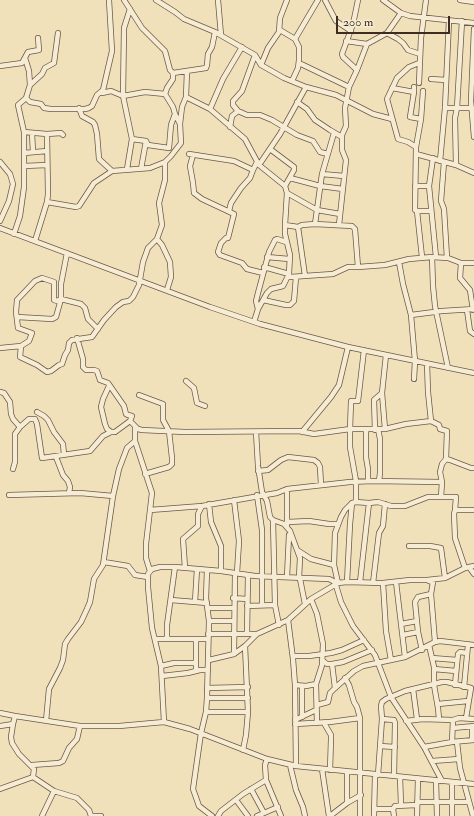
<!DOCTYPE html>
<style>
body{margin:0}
#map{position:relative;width:474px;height:816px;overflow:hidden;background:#f1e1bb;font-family:"IM FELL Double Pica",serif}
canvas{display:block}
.scale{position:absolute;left:336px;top:16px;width:114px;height:18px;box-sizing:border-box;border:2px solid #402b21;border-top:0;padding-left:5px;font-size:12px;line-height:14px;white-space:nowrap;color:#402b21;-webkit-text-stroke:3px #f6ecd3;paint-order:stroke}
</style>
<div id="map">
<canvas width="474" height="816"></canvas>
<div class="scale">200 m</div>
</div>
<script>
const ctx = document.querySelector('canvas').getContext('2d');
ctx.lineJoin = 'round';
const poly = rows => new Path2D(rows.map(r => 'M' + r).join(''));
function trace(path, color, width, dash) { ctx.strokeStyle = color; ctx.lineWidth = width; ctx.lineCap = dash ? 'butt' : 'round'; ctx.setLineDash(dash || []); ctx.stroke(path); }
const minor = poly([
 [124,0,142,28,165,51,170,70,173,73,173,79,167,88,165,94,173,107,175,114,180,124],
 [156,0,175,12,184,19,215,32,255,55,261,65,284,78,306,87,336,95,373,114,392,119],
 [218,0,221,35],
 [325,0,336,21,351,31],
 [383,0,401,13,410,16,474,23],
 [460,0,474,2],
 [130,9,124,28,123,96,132,139],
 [474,29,471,101,474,137],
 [280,30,295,39,299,47,299,60,298,68,292,81],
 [387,33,398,39,403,43,408,50,420,54],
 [295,39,318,0],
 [346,41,367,44,387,33,401,13],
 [255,55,242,91,233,101,233,105,238,111,247,115,260,115,272,120,297,135,313,141,320,152,328,154],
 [299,63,349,87],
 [261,65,268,48,279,32,280,18,287,0],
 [0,66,22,63,28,52,39,50,38,38],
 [357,70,367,44],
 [173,73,206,68,207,65,208,54,212,47,215,32],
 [431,79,446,80],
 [419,83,421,38,426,0],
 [30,85,42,74,45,68,54,63,58,33],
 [392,88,414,92,414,87],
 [423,91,421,119,416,147,415,210,417,211,431,211],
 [414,92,410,117,421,119],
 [102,93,111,91,123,96,145,92,165,94],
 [186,97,210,109,245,139,259,165,285,186,287,193,285,225],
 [26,98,30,102,41,104,44,108,51,109,85,109,89,108,92,106,97,95,103,90,112,51,109,0],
 [297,102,307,109,315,120,330,130,340,136,342,135],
 [79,108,82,116,93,122,95,125,97,134,99,159,112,171],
 [445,108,457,108,462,21],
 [210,109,223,79,242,47],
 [230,127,232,116,238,111],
 [24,132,47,134,48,194,47,202,35,241],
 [32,133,33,152],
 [47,134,61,133,63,135],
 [416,147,408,142,398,139,387,99,397,78,409,67,419,63],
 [270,149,294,167,294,170,285,186],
 [24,153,47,151],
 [189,154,234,161,253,170,257,162],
 [416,154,456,165,474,173],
 [193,155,190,166,193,183,194,193,202,199,234,214,228,238,226,238,221,243,218,252,220,255,242,263,247,269,263,273],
 [433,158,429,186,436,257],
 [440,161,445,108,449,20],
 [0,162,10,174,13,184,9,201,0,221],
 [444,162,441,201,444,209,447,258],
 [259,165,280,134,306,87],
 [456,165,455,118,457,108,472,108],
 [24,166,47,165],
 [127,169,132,139,146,141,148,145,169,148,171,125,175,114],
 [141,169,146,141],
 [322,174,344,176],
 [290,178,320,186,343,189],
 [415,186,429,186],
 [287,193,317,210,340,214],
 [47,202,76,207,79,206,94,183,112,171,150,168,165,162,171,156,181,143,180,124,182,107,186,97,187,71],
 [229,211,231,203,241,188,250,178,253,170],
 [417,211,422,257],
 [315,224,322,174,334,133],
 [339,225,346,160,342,150,342,135,346,126,345,108,349,87,357,70,343,57,342,54,353,24,358,0],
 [298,227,305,276],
 [0,228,210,307,260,324,348,347,474,373],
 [14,234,20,216,24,187,24,132,18,105,26,98,30,85,29,71,25,58],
 [157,239,162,245,170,262,171,277,167,290],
 [267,257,289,259],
 [399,262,403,284,411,315,442,311,474,309],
 [461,263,460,278,470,290,473,310],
 [264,267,289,274],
 [288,276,290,277,333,274,348,267,358,267],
 [263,300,286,305,290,305,294,301,296,277],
 [258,309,256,301,258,293,269,252,275,240,277,239,286,242],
 [467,310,470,331,474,334],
 [411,315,415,361,414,379],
 [17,317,52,319,56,317,61,299,61,284,67,253],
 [254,322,258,309,267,293,271,289,283,286,289,274,290,255,285,234,285,225,298,227,302,225,315,224,352,226,355,229,358,267,385,265,409,259,432,257],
 [21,346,20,357,37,365,47,372,51,371,59,365,62,364,65,355,68,350,69,343,72,340,92,337,104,320,116,307,123,302,129,301,133,297,139,285,143,262,148,248,157,239,162,225,159,203,165,180,165,162],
 [0,348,21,346,29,341,32,333,18,328,16,312,17,300,35,281,42,278,54,282,54,300,57,301,61,299,81,304,85,308,88,319,98,329],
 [427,364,428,392,431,421,439,425,440,429,447,431,446,459,442,464,440,472,442,482,441,497],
 [448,368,435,306,433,286,432,257,448,258,461,263,474,263],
 [186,381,194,388,197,403,205,406],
 [109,386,103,399,101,407,105,424,107,429,111,432],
 [0,392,4,393,10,402,11,414,13,419,20,427],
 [382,393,385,429],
 [139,395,163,404,163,420,169,431,172,458,172,464,169,467,145,474],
 [37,412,44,416,48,420,54,432,63,444,64,455],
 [130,421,138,429,142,430,185,432,299,431,314,434,350,429,385,429,406,424,431,421],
 [135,427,135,441,152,493,146,544,146,558,150,571],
 [366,429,366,457,368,469,368,481],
 [378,429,380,439,380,473,379,481],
 [375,430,374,400,382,393,386,355],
 [256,432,258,466,262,492,267,501,270,517,273,520,275,605,279,625],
 [302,432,331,397,339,385,348,347],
 [56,457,63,475,68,481,70,487,69,493],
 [446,459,450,460,471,468,474,468],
 [13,469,15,462,15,434,20,427,29,419,35,419,37,424,42,458,90,451,103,436,111,432,115,432,130,421,132,416,128,415,126,414,124,406,108,383,100,380,97,371,94,370,86,370,83,367,83,359,77,338],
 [258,471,268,470,281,460,288,457,314,460,318,463,320,467,321,485],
 [9,495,80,493,113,496],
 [257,495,262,530,262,605],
 [234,500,239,541,237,573],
 [356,502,356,481,350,447,350,429,351,401,358,401,364,350],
 [209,504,211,522,221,546,221,571],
 [150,510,202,506,277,493,287,489,350,482,372,481,442,482],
 [273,520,284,524,290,531,300,558,299,578],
 [288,522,309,521,329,524,337,524],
 [287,525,287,489],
 [409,546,430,546,441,548,445,578],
 [297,550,311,559,334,565],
 [104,562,128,566,135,575,148,577],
 [469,567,474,574],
 [185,568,183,539,198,526,198,514,202,506],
 [465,568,455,538,454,514,455,510,474,510],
 [207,570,206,598,209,621,207,698,206,712,201,733,193,789,199,806,212,816],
 [287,577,289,535],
 [300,579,305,604],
 [429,581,433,582,431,594,435,642],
 [347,582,350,524,352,503],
 [360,582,369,503],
 [396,582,405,657],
 [338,583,334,565,335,533,341,517,345,510,352,503,356,502,369,503,378,502,391,506,405,506,428,497,456,497,455,510],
 [373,583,379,533,383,526,385,504],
 [383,583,386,631,391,660],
 [233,598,247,599],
 [311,599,317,614,323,644,322,665,316,684,317,723],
 [171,600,207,603],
 [195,602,197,569],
 [247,606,275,605],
 [208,608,233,608],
 [288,620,293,659,295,685,296,766],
 [209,621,234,621],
 [401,624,417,621],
 [208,634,257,634],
 [247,634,248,575],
 [403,635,418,632],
 [155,639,208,639],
 [167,639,167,625,175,567],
 [196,639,196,671],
 [429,645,434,667,434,685,438,708,439,719],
 [422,650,418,632,415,602,418,597,431,594],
 [234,654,235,573],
 [293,656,309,656,331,653,342,650,364,640],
 [432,658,457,660],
 [209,660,234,654,245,646,257,634,288,620,311,599,338,583,347,582,383,583,410,580,427,580,445,578,465,568,474,566],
 [322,660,327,664,332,664,343,662,372,650],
 [332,664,335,688],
 [161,666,174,663,196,663],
 [434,669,456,671],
 [162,676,188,673,200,670,208,670],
 [345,678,349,685,354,702,357,707,360,718,360,816],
 [295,685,306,686,316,684],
 [455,685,458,654,460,652,467,653],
 [302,686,302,717],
 [464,687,468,645],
 [207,688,248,687],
 [413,689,417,719],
 [207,698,248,698],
 [438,704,468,701],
 [317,705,328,702,330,693,335,688,354,671,363,666,405,657,435,642,440,641,474,645],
 [206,712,248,712],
 [0,713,15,716,80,726,119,726,164,722,190,729,267,759,296,766,474,784],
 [382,719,394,720,395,723,394,776],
 [295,720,316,710],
 [453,720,452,742,474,740],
 [46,721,49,689,60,668,63,660,65,644,68,639,81,622,87,609,90,602,94,579,103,565,113,496,119,469,127,448,135,441],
 [406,721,423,719,453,720,459,718,474,719],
 [164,722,161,666,152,628,148,587,148,574,152,569,160,567,175,567,221,571,255,576,329,579,335,582,341,602,353,626,375,655,391,697,424,747,442,781],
 [324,723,331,735,331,739,330,770],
 [13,724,11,737,12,743,19,754,34,769,33,777],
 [295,724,330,722,360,718],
 [0,726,13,724,15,716],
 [453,728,474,726],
 [472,740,472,726],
 [457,742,460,768,473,816],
 [380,746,395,747],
 [424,747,452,742],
 [243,750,246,735,248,712,245,646],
 [267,759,265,765,266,780,281,816],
 [432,761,459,759],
 [32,765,59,763,63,761,69,748,77,739,80,726],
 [290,765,296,790,303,807,305,816],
 [322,769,329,816],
 [347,772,347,803],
 [378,775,382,719,381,706,382,702,386,699,405,691,442,682,447,682,471,688,466,718],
 [33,777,54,791,77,798,89,810,91,816],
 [400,777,401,805],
 [436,781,437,816],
 [452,782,452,816],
 [0,789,33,777],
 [251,789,264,813],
 [236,800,248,816],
 [417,802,469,802],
 [374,809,393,809,394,816],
 [393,809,395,806,417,805],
 [42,816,54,791],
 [91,816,101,816],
 [218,816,221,811,243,794,266,780],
 [257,816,278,807],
 [330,816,347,803,361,795],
 [374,816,375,775],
 [417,816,418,779]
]);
trace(minor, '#6c5848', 6);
trace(minor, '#f6ecd3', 4.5);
</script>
